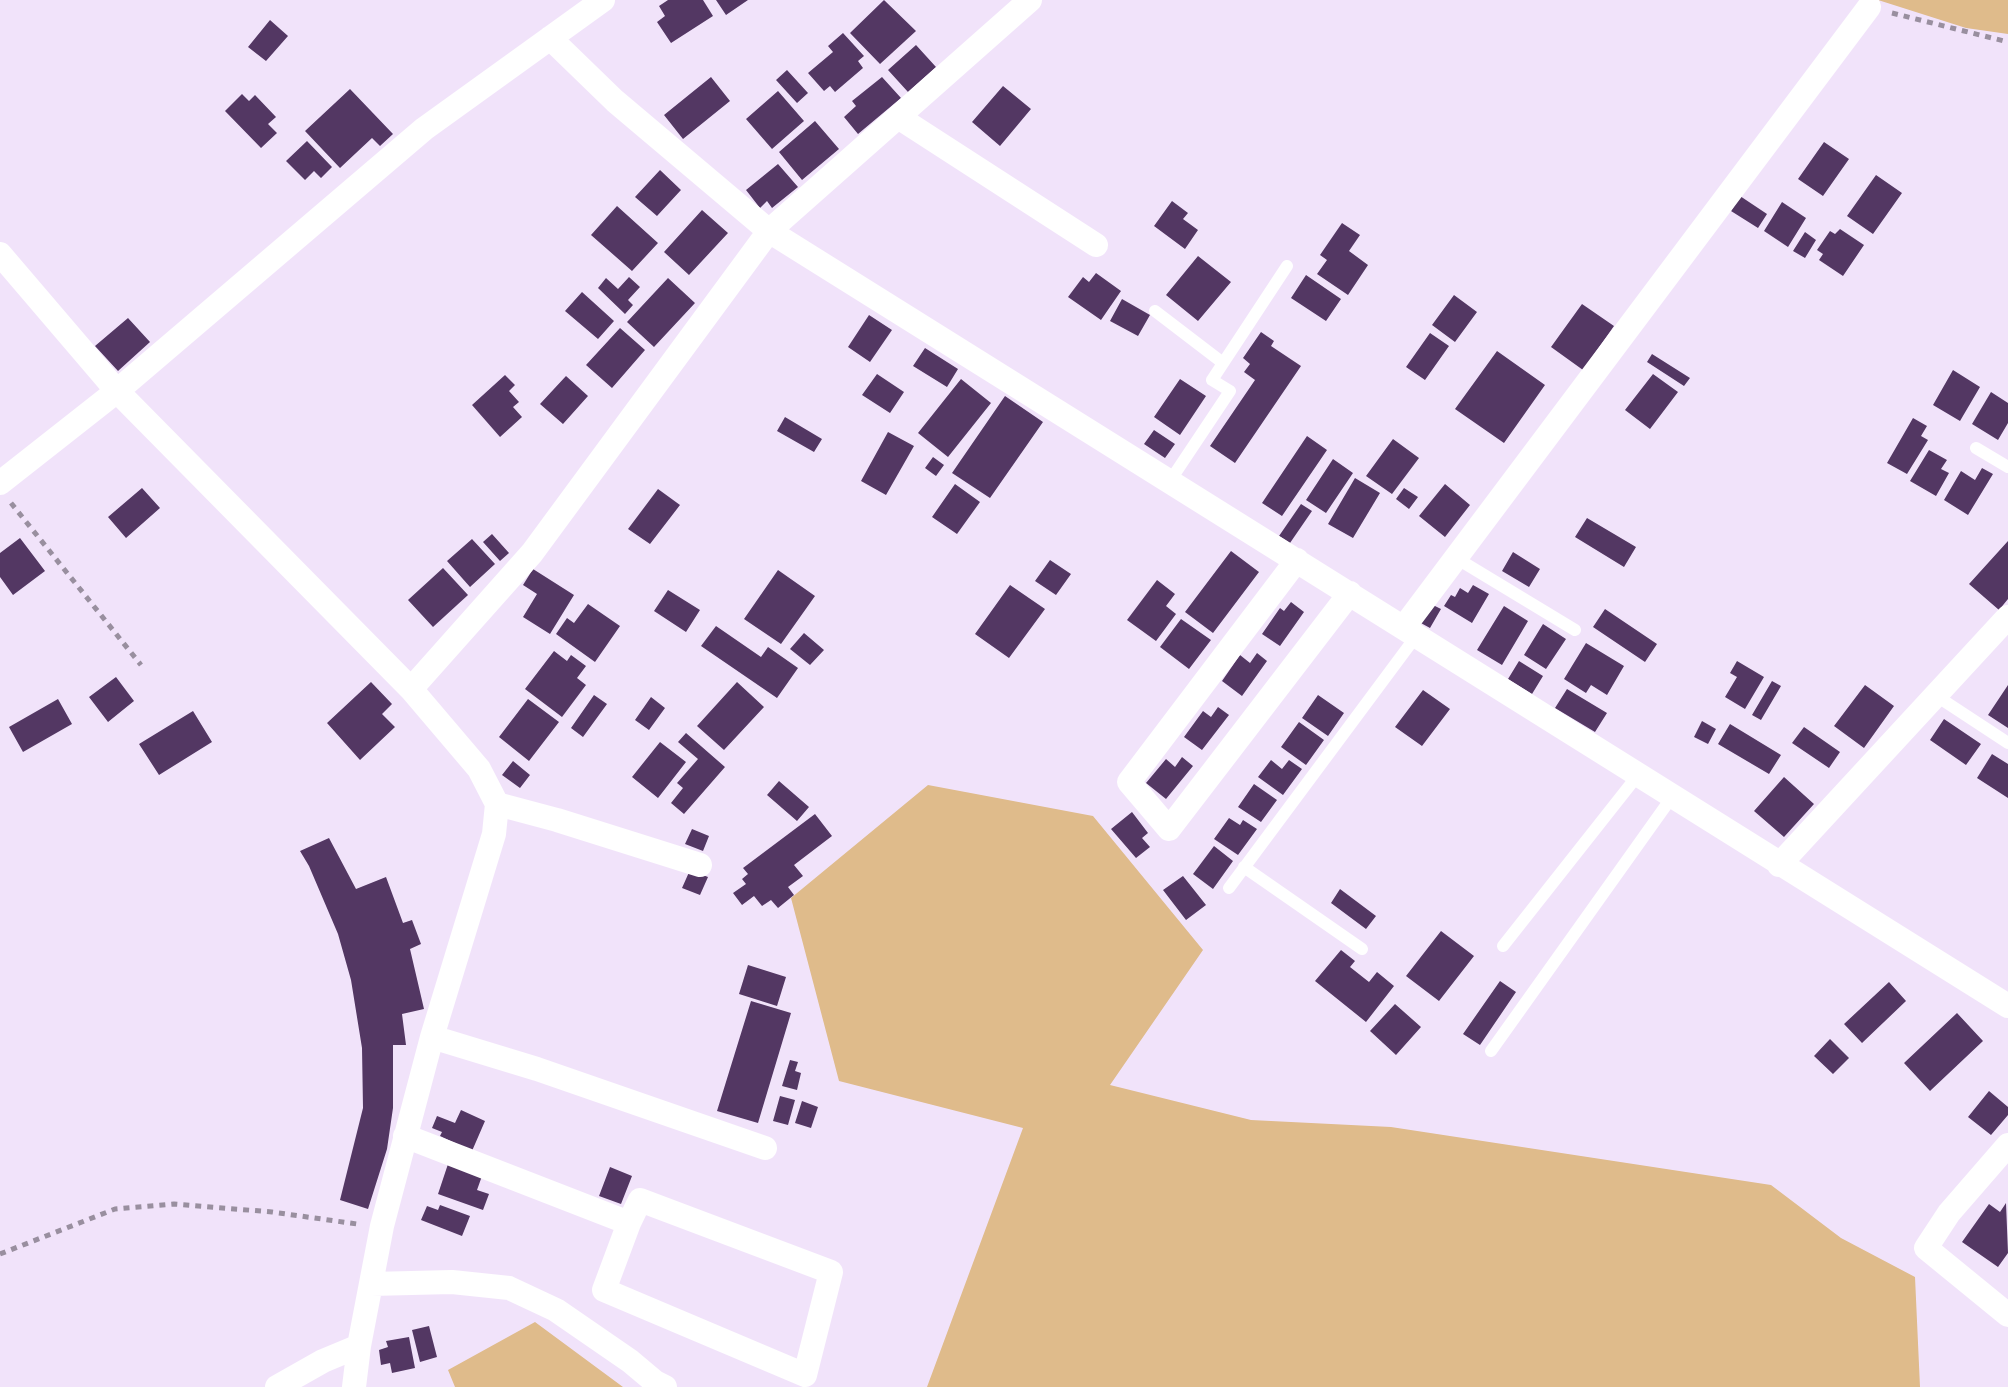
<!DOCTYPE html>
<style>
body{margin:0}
canvas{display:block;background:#f1e3fa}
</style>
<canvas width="2008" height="1387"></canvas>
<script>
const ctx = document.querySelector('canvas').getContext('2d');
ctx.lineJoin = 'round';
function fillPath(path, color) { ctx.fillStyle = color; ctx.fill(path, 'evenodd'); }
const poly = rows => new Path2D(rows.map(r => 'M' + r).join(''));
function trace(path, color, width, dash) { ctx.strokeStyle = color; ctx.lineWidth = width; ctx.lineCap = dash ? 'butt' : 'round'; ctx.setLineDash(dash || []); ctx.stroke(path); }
fillPath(poly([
 [1878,0,2008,0,2008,34,1966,28],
 [928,785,1093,816,1203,950,1110,1085,1251,1120,1391,1127,1771,1185,1841,1238,1915,1277,1920,1387,927,1387,1023,1128,839,1081,791,898],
 [535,1322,623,1387,455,1387,448,1370]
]), '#dfbb8b');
fillPath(poly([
 [668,0,703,0,713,16,671,43,657,22,665,16,659,6],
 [716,0,748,0,726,15],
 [884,0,916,31,880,64,850,33],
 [270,20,288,36,266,61,248,47],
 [843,33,864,56,858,61,863,68,835,92,830,86,824,91,808,73,833,52,828,46],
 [916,45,936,67,908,92,888,70],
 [787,70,808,93,797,103,776,80],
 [711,77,730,101,683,139,664,115],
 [882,77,901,98,858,134,844,117,856,106,852,101],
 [1003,86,1031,109,1000,146,972,122],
 [350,89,393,134,380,146,372,138,340,168,305,131],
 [778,91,804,121,772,149,746,119],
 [242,94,249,101,255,95,276,117,268,124,277,133,261,148,225,111],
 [815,121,839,149,802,180,779,152],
 [307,141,332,167,321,178,314,171,305,180,286,161],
 [1824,142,1849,159,1823,196,1798,179],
 [778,164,798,187,772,208,767,201,760,208,746,190],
 [660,170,681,190,657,216,635,197],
 [1876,175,1902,193,1873,234,1847,216],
 [1740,196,1767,214,1758,228,1731,211],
 [1172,201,1188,213,1183,219,1198,230,1185,249,1154,226],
 [1782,202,1806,218,1788,247,1764,231],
 [617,206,658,243,632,271,591,235],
 [702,210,728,233,689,275,664,252],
 [1342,223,1360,235,1349,251,1368,265,1348,295,1317,274,1327,260,1320,255],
 [1840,229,1864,245,1843,276,1819,260,1823,254,1817,250,1830,231,1835,234],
 [1805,232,1816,240,1805,258,1793,251],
 [1198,256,1231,282,1198,321,1166,295],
 [1096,273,1121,291,1101,320,1068,297,1083,277,1089,282],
 [1306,275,1341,299,1326,321,1291,298],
 [629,277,640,287,628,300,633,305,625,314,598,288,606,278,618,289],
 [668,278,695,303,654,347,627,322],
 [582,292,614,321,598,339,565,311],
 [1454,295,1477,312,1455,342,1432,325],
 [1122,299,1150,315,1138,336,1110,321],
 [1582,304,1614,326,1583,370,1551,347],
 [869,315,892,330,870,362,848,347],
 [128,318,150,342,118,371,95,346],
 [620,328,645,350,612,388,586,365],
 [1261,332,1274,341,1271,346,1301,366,1235,463,1210,446,1255,380,1244,372,1250,364,1243,358],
 [1430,333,1449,346,1425,380,1406,367],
 [925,348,958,369,947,387,913,366],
 [1497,351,1545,385,1504,443,1455,409],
 [1652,354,1690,378,1684,386,1647,362],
 [1953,370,1980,387,1960,421,1933,405],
 [877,374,904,392,890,413,862,395],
 [1653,374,1678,392,1650,429,1625,410],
 [505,375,515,385,509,391,519,402,513,407,522,417,500,437,472,405],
 [566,376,588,396,563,424,540,404],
 [961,379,991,403,948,457,918,433],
 [1180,379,1206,396,1180,435,1154,417],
 [1991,392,2008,403,2008,423,1998,440,1972,424],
 [1005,396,1043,422,990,498,952,473],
 [785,417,822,439,814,452,777,431],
 [1913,418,1927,426,1921,436,1928,440,1907,474,1887,463],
 [1154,430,1175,444,1165,458,1144,444],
 [888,432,914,446,886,495,861,481],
 [1307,436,1327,450,1282,516,1262,503],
 [1393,439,1419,458,1392,494,1366,476],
 [1929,450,1947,460,1941,469,1949,473,1936,496,1910,481],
 [933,457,944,465,936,476,925,468],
 [1333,459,1353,473,1326,513,1306,500],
 [1982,468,1993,474,1968,515,1944,500,1961,471,1975,480],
 [1355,478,1380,493,1353,538,1328,524],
 [955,484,980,502,957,534,932,517],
 [1445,484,1470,505,1445,537,1419,516],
 [142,488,160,508,126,538,108,517],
 [1404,488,1418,497,1409,509,1396,499],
 [658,489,680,505,650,544,628,529],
 [1301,504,1312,511,1290,543,1279,536],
 [1587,518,1636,547,1624,567,1575,537],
 [492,534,509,553,500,561,483,542],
 [20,538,45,571,13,595,0,577,0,553],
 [472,539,495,564,470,587,447,561],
 [2008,541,2008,599,1999,610,1969,584],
 [1231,551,1259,572,1213,633,1185,612],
 [1513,552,1540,569,1529,587,1502,571],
 [1050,560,1071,574,1056,595,1035,581],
 [443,568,468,595,433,627,408,600],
 [533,569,574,595,550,634,523,617,537,594,523,585],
 [778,570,815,596,781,644,744,619],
 [1157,580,1175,594,1166,606,1176,614,1156,641,1127,620],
 [1010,585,1045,609,1009,658,975,634],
 [1473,585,1489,594,1472,623,1444,606,1451,595,1455,597,1460,588,1468,593],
 [668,590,700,610,686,632,654,611],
 [1291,602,1304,612,1280,646,1262,634,1280,608,1284,611],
 [1429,603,1441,609,1430,628,1419,622],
 [588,604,620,626,595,662,556,634,567,618,574,623],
 [1504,606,1528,621,1502,665,1477,650],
 [1605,609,1657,644,1645,662,1593,627],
 [1181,619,1211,640,1189,669,1160,647],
 [1543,624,1566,639,1546,669,1524,655],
 [716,626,761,657,768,647,798,668,777,698,701,646],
 [804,633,824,650,810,665,790,649],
 [1586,643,1624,666,1607,695,1591,685,1586,693,1564,679],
 [554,651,567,661,571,655,586,666,577,678,586,685,562,717,525,689],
 [1257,653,1267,661,1242,696,1222,681,1240,655,1250,663],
 [1519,661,1543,676,1532,694,1508,679],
 [1737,661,1764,677,1745,709,1725,697,1737,677,1730,673],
 [116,677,134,701,108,722,89,697],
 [1772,681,1781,686,1761,720,1752,715],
 [371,682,392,704,382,714,395,727,360,760,327,723],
 [737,682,764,707,724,750,697,726],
 [1865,685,1894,706,1864,748,1834,726],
 [2008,685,2008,728,1988,715],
 [1567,689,1607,713,1595,732,1555,708],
 [1423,690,1450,709,1422,746,1395,727],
 [594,695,607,704,583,737,571,728],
 [1318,695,1344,713,1328,736,1302,718],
 [651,697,665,708,649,730,635,720],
 [58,699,72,724,23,752,9,727],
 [528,699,559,722,529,761,499,737],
 [1218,707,1229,715,1202,750,1184,737,1203,711,1211,717],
 [193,711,212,742,159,775,139,744],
 [1944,719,1981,744,1966,765,1930,740],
 [1702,721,1716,729,1708,744,1694,737],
 [1299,722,1324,740,1306,765,1281,747],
 [1730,724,1781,755,1769,774,1718,744],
 [1804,727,1840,752,1829,768,1792,743],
 [686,733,725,767,684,814,671,803,683,788,677,783,698,759,678,742],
 [660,742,686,762,658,798,632,777],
 [1992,754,2008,764,2008,798,1977,778],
 [1182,757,1193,766,1166,799,1146,783,1166,759,1175,767],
 [1271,760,1282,769,1289,760,1302,769,1283,795,1258,777],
 [513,761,530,775,520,788,502,775],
 [1784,777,1814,804,1784,837,1754,811],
 [779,781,809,807,797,821,767,795],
 [1254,784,1277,800,1261,822,1238,807],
 [1132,812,1148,833,1142,838,1150,847,1136,858,1111,829],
 [815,814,832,836,794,865,803,876,788,887,794,895,778,908,771,900,762,906,754,896,742,905,733,893,746,884,742,879,748,874,743,868],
 [1229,818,1240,825,1243,820,1257,829,1238,855,1214,839],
 [692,829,709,836,703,851,685,844],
 [329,838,356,889,386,877,403,923,412,920,421,944,410,949,424,1009,402,1014,406,1045,393,1045,393,1108,387,1149,368,1209,340,1200,363,1108,362,1048,351,980,338,934,309,866,300,851],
 [1214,846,1233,861,1213,889,1193,874],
 [690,870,708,877,700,895,682,888],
 [1183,876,1206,905,1186,920,1163,890],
 [1340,889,1376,916,1366,929,1331,903],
 [1441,931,1474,956,1439,1001,1406,976],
 [1341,950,1355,961,1350,967,1369,982,1377,972,1394,986,1366,1022,1315,981],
 [748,965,786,977,777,1006,739,994],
 [1500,981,1516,992,1480,1045,1463,1034],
 [1889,982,1906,1001,1862,1043,1844,1024],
 [751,1001,791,1013,758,1123,717,1111],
 [1395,1004,1421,1027,1396,1055,1370,1031],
 [1957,1013,1983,1041,1930,1091,1904,1063],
 [1830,1039,1849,1058,1833,1074,1814,1056],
 [790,1060,798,1062,795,1071,801,1073,797,1090,782,1086],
 [1989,1091,2008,1107,2008,1115,1991,1135,1968,1117],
 [780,1096,795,1100,788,1125,773,1121],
 [802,1101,818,1107,811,1128,795,1123],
 [461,1110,485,1121,472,1151,440,1136,442,1132,432,1128,437,1116,455,1123],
 [448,1164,482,1176,477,1190,489,1194,483,1210,438,1194],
 [610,1167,632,1176,621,1204,599,1196],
 [2006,1203,2008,1253,1998,1267,1962,1242,1989,1204,2000,1212],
 [440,1205,470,1216,462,1236,421,1220,427,1206,438,1210],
 [429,1326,437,1357,420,1362,412,1330],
 [409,1337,415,1368,392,1373,390,1363,381,1365,379,1350,388,1347,386,1341]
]), '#533763');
trace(poly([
 [1892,13,2008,42],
 [11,503,141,665],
 [0,1254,115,1209,174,1204,272,1212,357,1224]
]), '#998f9f', 5, [6, 6]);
trace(poly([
 [1155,311,1223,363],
 [1976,448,2008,467],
 [1170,481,1230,391,1212,380,1287,266],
 [1456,558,1575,630],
 [1935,695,2008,743],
 [1244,867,1362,949],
 [1229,888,1417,635],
 [1503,946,1638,775],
 [1491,1051,1672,797]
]), '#fff', 12);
trace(poly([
 [550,38,615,101,769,231,2008,1006],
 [898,117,1096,245],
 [0,254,117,391,411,689,479,769,497,804,494,834,432,1037,382,1226,359,1346,354,1387],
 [0,483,117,391,424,129,603,0],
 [1297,560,1129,782,1169,829,1350,593],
 [1404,627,1869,7],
 [411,689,532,553,769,231,1030,0],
 [497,804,557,820,700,865],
 [1779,865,2008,617],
 [432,1037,537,1069,765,1148],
 [405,1136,629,1223,640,1200,831,1272,805,1375,604,1290,629,1223],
 [2008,1145,1949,1213,1926,1248,2008,1315],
 [371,1284,452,1282,509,1288,556,1310,630,1361,655,1382,665,1387],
 [277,1387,323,1361,359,1346]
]), '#fff', 24);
</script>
